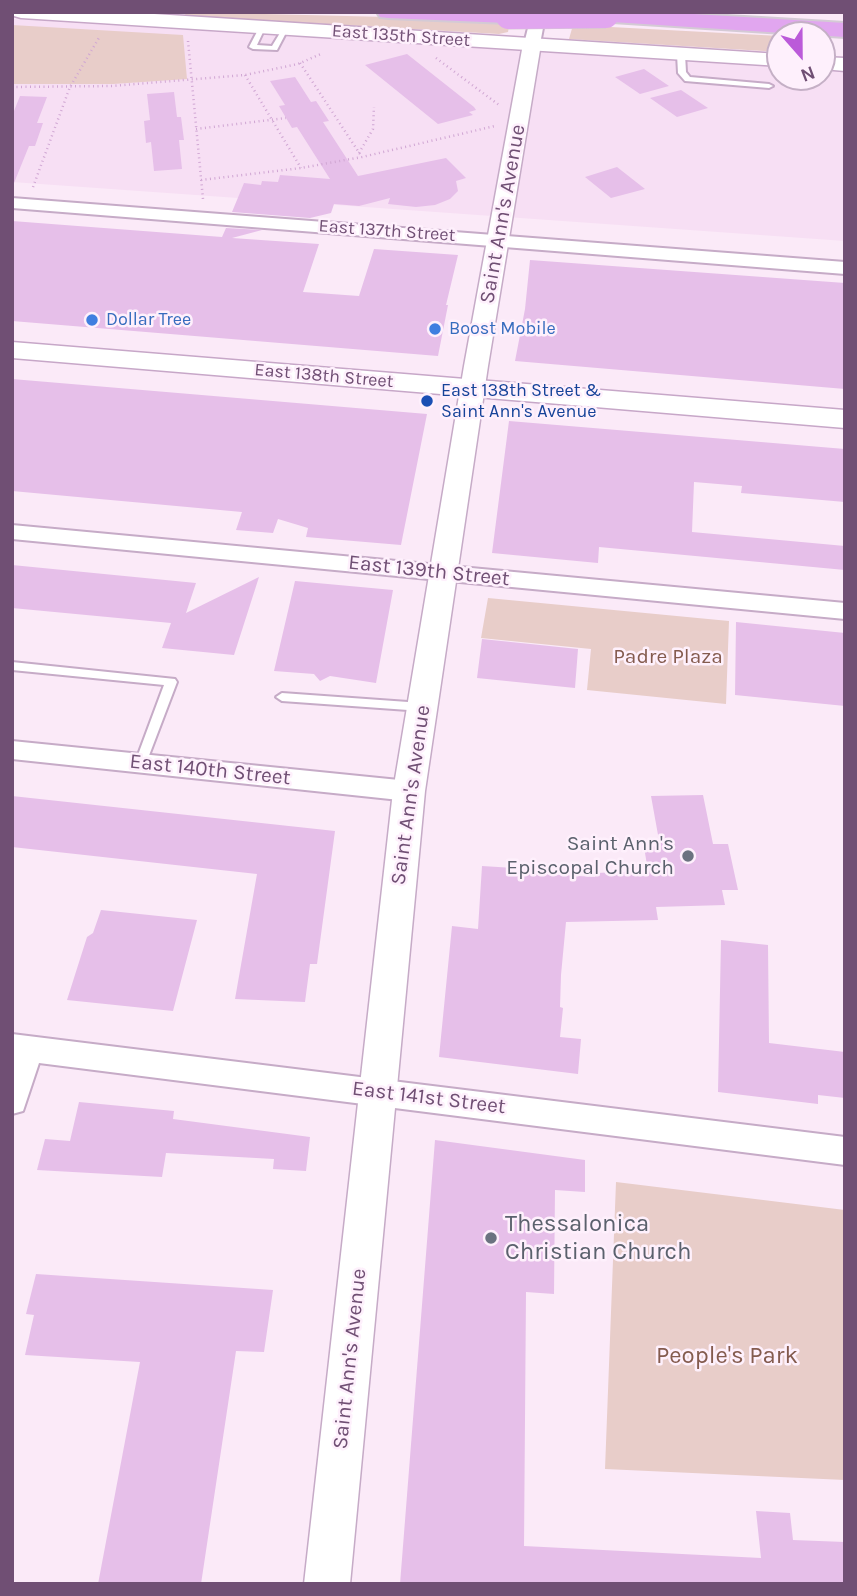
<!DOCTYPE html>
<style>
body{margin:0}
#map{position:relative;width:857px;height:1596px;overflow:hidden;background:#fbeaf8;font-family:Karla,sans-serif}
canvas{display:block}
.frame{position:absolute;inset:0;border:14px solid #704f74;pointer-events:none}
.north{position:absolute;left:766px;top:21px;width:70px;height:70px;box-sizing:border-box;background:#fef0fc;border:2px solid #c5b0c6;border-radius:50%;rotate:159deg;font-size:19px;font-weight:700;line-height:28px;text-align:center;color:#704f74}
.north::after{content:'';display:block;margin:auto;width:24px;height:32px;background:#bb5ad9;clip-path:polygon(50% 0,100% 100%,50% 72%,0 100%)}
</style>
<div id="map">
<canvas width="857" height="1596"></canvas>
<div class="frame"></div>
<div class="north">N</div>
</div>
<script>
const ctx = document.querySelector('canvas').getContext('2d');
ctx.lineJoin = 'round';
function fillPath(path, color) { ctx.fillStyle = color; ctx.fill(path, 'evenodd'); }
const poly = rows => new Path2D(rows.map(r => 'M' + r).join(''));
function trace(path, color, width, dash) { ctx.strokeStyle = color; ctx.lineWidth = width; ctx.lineCap = dash ? 'butt' : 'round'; ctx.setLineDash(dash || []); ctx.stroke(path); }
function label(font, color, halo, rows, align = 'center') {
  ctx.font = font + ' Karla,sans-serif'; ctx.lineWidth = 5; ctx.setLineDash([]); ctx.textBaseline = 'middle'; ctx.strokeStyle = halo; ctx.fillStyle = color; for (const [text, x, y, turn = 0] of rows) {
    ctx.save(); ctx.translate(x, y); ctx.rotate((+turn || 0) * Math.PI / 180); ctx.textAlign = isNaN(turn) ? turn : align; if (halo) ctx.strokeText(text, 0, 0); ctx.fillText(text, 0, 0); ctx.restore();
  }
}
fillPath(poly([
 [12,19,780,67,780,77,822,77,822,70,845,71,845,241,12,182]
]), '#f7dff4');
fillPath(poly([
 [182,12,470,19,510,21,508,32,499,34,187,16],
 [12,25,183,35,187,79,113,84,12,84],
 [573,25,780,36,780,52,569,39],
 [488,598,729,621,726,704,587,690,591,649,481,638],
 [616,1182,845,1210,845,1480,605,1469]
]), '#e8cdc9');
fillPath(poly([
 [407,54,474,107,476,110,469,112,473,115,438,124,365,65],
 [644,69,669,86,640,94,615,77],
 [295,77,311,102,316,101,329,121,323,122,358,176,446,158,466,178,456,181,458,191,450,199,435,205,416,207,388,204,390,198,359,206,334,204,331,213,310,218,232,212,244,183,261,185,262,181,278,182,280,175,330,179,297,127,292,128,279,106,285,105,270,81],
 [681,90,708,108,677,117,650,98],
 [174,92,177,117,181,117,184,140,179,140,182,169,154,171,151,142,146,143,144,121,150,120,147,94],
 [20,96,47,97,37,123,43,123,35,146,29,146,14,183,12,116],
 [617,167,645,189,611,198,585,177],
 [12,221,222,237,226,228,262,230,232,238,319,244,303,292,359,296,374,249,458,255,446,305,448,305,438,356,12,321],
 [530,260,845,283,845,389,515,361,525,309],
 [12,379,427,414,401,545,306,537,308,528,278,519,273,533,236,530,242,512,12,491],
 [509,421,845,449,845,502,741,493,742,486,694,482,692,532,845,546,845,570,599,547,598,563,492,553],
 [12,565,196,583,186,613,259,577,234,655,162,648,171,623,12,608],
 [295,581,393,590,376,683,330,676,320,681,314,674,274,671],
 [736,622,845,633,845,706,735,695],
 [482,639,578,649,575,688,477,678],
 [703,795,713,844,728,844,738,890,722,890,725,905,656,907,658,920,566,922,561,975,560,1007,563,1008,560,1037,581,1039,578,1074,439,1057,452,926,478,929,482,866,514,868,513,872,595,877,595,873,648,871,644,847,660,846,651,796],
 [12,796,335,831,317,964,310,964,305,1002,235,999,257,874,12,847],
 [101,910,197,920,173,1011,67,1000,87,937,93,933],
 [721,940,768,945,769,1043,845,1052,845,1098,818,1095,818,1104,718,1092],
 [79,1102,174,1111,173,1119,310,1137,306,1171,273,1169,274,1159,166,1153,162,1177,37,1170,45,1139,70,1141],
 [435,1140,585,1160,585,1192,555,1190,554,1294,526,1292,524,1546,761,1558,756,1511,790,1513,793,1540,845,1542,845,1584,400,1584],
 [36,1274,273,1290,264,1352,236,1351,201,1584,98,1584,140,1362,25,1355,34,1315,26,1314]
]), '#e6bfe9');
const service = poly([
 [262,26,265,28,257,45,272,46,283,28,288,29,277,50,253,49,249,47,259,28,262,26],
 [681,52,685,54,686,72,690,77,769,84,773,86,769,88,685,81,678,73,677,54,681,52],
 [12,662,175,679,177,682,145,766,137,766,135,763,164,685,12,670,12,662],
 [282,693,422,703,428,707,422,711,282,701,276,697,282,693]
]);
const minor = poly([
 [532,12,546,12,540,44,532,49,524,44,532,12],
 [12,198,845,262,845,274,12,208,12,198],
 [12,525,845,603,845,619,12,539,12,525],
 [12,741,409,781,418,784,422,791,418,798,409,801,12,759,12,741],
 [12,1034,845,1137,845,1165,39,1063,23,1111,12,1114,12,1034]
]);
const tertiary = poly([
 [532,39,541,44,488,366,425,791,350,1584,304,1584,393,791,464,366,523,44,532,39]
]);
const secondary = poly([
 [12,12,123,12,780,54,780,66,21,18,14,16,12,12],
 [822,57,845,58,845,71,822,69,822,57],
 [12,342,845,410,845,428,12,358,12,342]
]);
const motorway = poly([
 [377,12,515,12,519,17,516,22,508,23,388,18,380,17,377,12],
 [660,12,845,23,845,37,566,19,558,18,555,13,660,12]
]);
trace(service, '#c6abc7', 4);
trace(minor, '#c6abc7', 4);
trace(tertiary, '#c6abc7', 3);
trace(secondary, '#c7a7c8', 3);
trace(motorway, '#d4cad5', 4);
trace(poly([
 [188,41,203,199],
 [436,58,499,105],
 [300,63,362,157],
 [245,75,301,168],
 [12,87,111,86,245,75,298,64,323,53],
 [196,129,286,118],
 [359,153,373,129,374,107],
 [201,180,301,168,362,157,495,126],
 [33,187,70,87,100,36]
]), '#d0a6d3', 2.5, [1, 3.5]);
fillPath(service, '#fff');
fillPath(minor, '#fff');
fillPath(tertiary, '#fff');
fillPath(secondary, '#fff');
fillPath(motorway, '#e1a6ef');
const motorwayBridge = poly([
 [508,17,606,16]
]);
trace(motorwayBridge, '#d4cad5', 25, []);
trace(motorwayBridge, '#e1a6ef', 24);
for (const [x, y, r, color] of [
 [92,320,7,"#3f7fe0"],
 [435,329,7,"#3f7fe0"],
 [427,401,7,"#1a4fb4"],
 [688,856,7,"#6b7280"],
 [491,1238,7,"#6b7280"]
]) { const dot = new Path2D(); dot.arc(x, y, r, 0, 2 * Math.PI); ctx.fillStyle = color; ctx.fill(dot); trace(dot, '#fef0fc', 2.5); }
label('18px', '#704f74', '#fef0fc', [
 ["East 135th Street",401,36,4],
 ["East 137th Street",387,231,4],
 ["East 138th Street",324,376,5]
]);
label('18px', '#366cbe', '#fef0fc', [
 ["Dollar Tree",106,320],
 ["Boost Mobile",449,329]
], 'left');
label('18px', '#164399', '#fef0fc', [
 ["East 138th Street &",441,391],
 ["Saint Ann's Avenue",441,412]
], 'left');
label('21px', '#704f74', '#fef0fc', [
 ["Saint Ann's Avenue",503,214,-80],
 ["East 139th Street",429,571,6],
 ["East 140th Street",210,770,6],
 ["Saint Ann's Avenue",411,795,-82],
 ["East 141st Street",429,1098,7],
 ["Saint Ann's Avenue",350,1359,-84]
]);
label('21px', '#845b4e', '#fef0fc', [
 ["Padre Plaza",668,657]
]);
label('21px', '#5b616d', '#fef0fc', [
 ["Saint Ann's",674,844],
 ["Episcopal Church",674,868]
], 'right');
label('24px', '#5b616d', '#fef0fc', [
 ["Thessalonica",505,1224],
 ["Christian Church",505,1252]
], 'left');
label('24px', '#845b4e', '#fef0fc', [
 ["People's Park",727,1356]
]);
</script>
